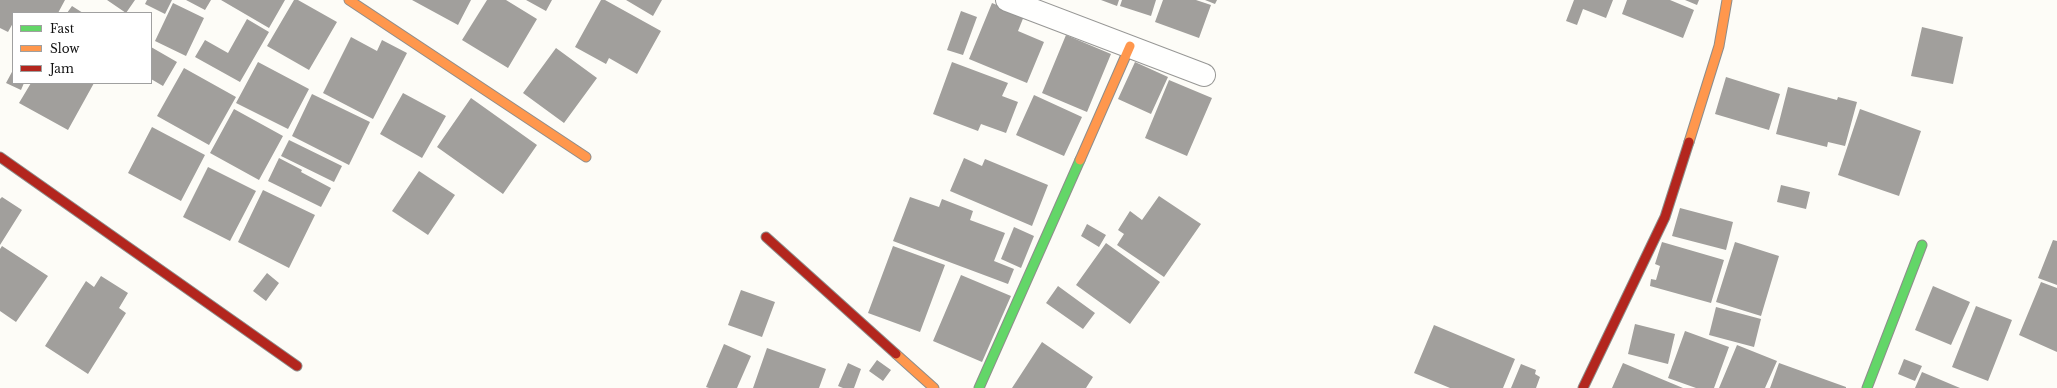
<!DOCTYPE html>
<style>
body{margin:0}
#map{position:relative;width:2057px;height:388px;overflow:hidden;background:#fdfcf7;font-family:"Libre Baskerville",serif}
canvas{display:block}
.legend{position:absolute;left:12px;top:12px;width:140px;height:72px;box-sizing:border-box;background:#fff;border:1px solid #a0a0a0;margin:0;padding:5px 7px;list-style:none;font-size:12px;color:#111}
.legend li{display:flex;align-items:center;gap:8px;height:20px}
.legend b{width:20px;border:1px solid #a0a0a0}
</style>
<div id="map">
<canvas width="2057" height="388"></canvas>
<ul class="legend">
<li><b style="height:5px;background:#63d668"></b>Fast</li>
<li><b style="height:5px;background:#ff974d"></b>Slow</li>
<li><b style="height:5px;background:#b3261e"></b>Jam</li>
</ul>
</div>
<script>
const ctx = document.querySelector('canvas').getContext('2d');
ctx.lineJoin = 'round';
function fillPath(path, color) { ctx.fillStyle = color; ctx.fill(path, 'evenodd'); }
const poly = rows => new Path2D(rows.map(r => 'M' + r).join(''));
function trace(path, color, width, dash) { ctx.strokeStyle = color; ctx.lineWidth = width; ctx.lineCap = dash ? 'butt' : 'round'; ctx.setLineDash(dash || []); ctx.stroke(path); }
fillPath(poly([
 [0,0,65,0,58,13,13,13,13,23,8,32,0,28],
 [107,0,135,0,126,13],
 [147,0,172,0,165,14,145,4],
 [186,0,211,0,205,10],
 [221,0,285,0,269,28],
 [294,0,298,0,337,22,309,70,267,46],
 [412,0,471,0,458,25],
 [487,0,506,0,537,19,508,68,462,40],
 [526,0,552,0,546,11],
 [601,0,605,0,661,31,637,74,609,58,606,64,575,47],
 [626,0,662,0,653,16],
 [1101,0,1119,0,1117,6],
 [1122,0,1156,0,1151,16,1120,6],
 [1163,0,1196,0,1211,5,1199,38,1155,22],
 [1205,0,1217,0,1215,4],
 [1574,0,1613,0,1606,18,1583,9,1577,25,1566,21],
 [1627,0,1670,0,1694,10,1683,38,1622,14],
 [1685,0,1699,0,1697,5],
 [173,3,204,18,186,56,155,41],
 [992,3,1024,16,1018,31,1044,42,1027,83,969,59],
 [72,6,83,13,67,13],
 [961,11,977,17,963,55,947,50],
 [247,19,269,32,240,82,195,57,205,40,228,53],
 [1922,27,1963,37,1953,84,1911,76],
 [1066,35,1111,54,1087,112,1042,93],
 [351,37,377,51,382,40,407,53,373,119,323,93],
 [151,47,177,62,163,86,151,79],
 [556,48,597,78,564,123,523,93],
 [258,62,309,89,288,129,236,103],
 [952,62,1008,83,1002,96,1018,102,1006,133,981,124,978,131,933,114],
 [1135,62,1168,77,1151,114,1118,99],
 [184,68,236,97,209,145,157,116],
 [13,70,13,83,24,83,21,90,6,83],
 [1726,77,1780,94,1769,130,1715,114],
 [1169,80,1212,98,1187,156,1145,138],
 [31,83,94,83,68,130,19,103],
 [1788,87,1837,100,1838,97,1857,102,1845,146,1828,142,1827,147,1776,134],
 [403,93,446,116,422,158,380,134],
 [312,94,370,122,349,165,292,136],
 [1034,95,1082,117,1064,156,1016,135],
 [471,98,537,145,503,194,437,147],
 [234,109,283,136,259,180,210,153],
 [1860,109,1921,131,1899,196,1838,175],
 [152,127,205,155,181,201,128,173],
 [289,140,342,166,334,182,281,156],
 [279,158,302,170,301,172,331,188,321,207,268,181],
 [964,158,982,166,985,159,1048,185,1032,226,950,191],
 [208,167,256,191,230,241,183,217],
 [419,171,455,195,428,235,392,211],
 [1781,185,1810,192,1806,209,1777,202],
 [263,190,315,215,289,268,238,242],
 [1159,196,1201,224,1164,277,1117,245,1124,234,1118,230,1130,211,1142,220],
 [2,197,22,210,0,245,0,199],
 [910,197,939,207,942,199,973,211,970,220,1005,233,994,261,1014,269,1008,284,893,241],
 [1680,208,1733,222,1726,250,1672,236],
 [1087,224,1106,235,1099,247,1081,236],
 [1014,227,1034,236,1021,268,1001,259],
 [2053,240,2057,241,2057,285,2038,278],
 [1662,242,1724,260,1711,303,1650,286,1651,279,1656,280,1660,266,1655,264],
 [1735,242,1779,256,1761,316,1716,302],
 [1106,243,1160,282,1130,324,1076,285],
 [2,246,48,276,16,322,0,311,0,249],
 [893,246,945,265,920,332,868,313],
 [267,273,279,283,266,301,253,291],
 [961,275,1011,296,982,362,933,341],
 [101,276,128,293,119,308,126,313,88,374,45,346,86,281,94,287],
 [2041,282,2057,288,2057,352,2019,335],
 [1058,286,1095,313,1083,329,1046,303],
 [1933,286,1970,302,1951,345,1915,330],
 [741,290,775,302,762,337,728,325],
 [1976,306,2012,320,1988,381,1952,367],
 [1716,307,1761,319,1754,347,1709,335],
 [1635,324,1675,334,1668,364,1628,354],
 [1434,325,1515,359,1503,388,1450,388,1414,373],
 [1685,331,1729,347,1714,388,1696,388,1668,378],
 [1042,342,1093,377,1086,388,1012,388],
 [724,344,751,356,737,388,709,388,706,387],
 [1737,345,1777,361,1765,388,1719,388],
 [767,348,826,369,819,388,753,388],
 [1904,359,1922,366,1915,381,1898,374],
 [877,360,891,370,883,381,869,371],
 [848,363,861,369,854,388,843,388,838,386],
 [1623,363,1683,388,1612,388],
 [1779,363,1846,387,1846,388,1770,388],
 [1521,364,1536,370,1535,374,1540,377,1536,388,1511,388],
 [1922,372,1960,388,1915,388]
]), '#a19f9c');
const street = poly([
 [1007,0,1204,75]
]);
const fast = poly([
 [979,388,1080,160],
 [1867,388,1922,245]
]);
const slow = poly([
 [349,0,586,157],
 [1689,142,1719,46,1727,0],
 [1080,160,1130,46],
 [896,354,934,388]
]);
const jam = poly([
 [0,157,297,366],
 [766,237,896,354],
 [1583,388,1665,217,1689,142]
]);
trace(street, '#979795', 24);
trace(fast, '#8e8d8b', 11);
trace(slow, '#8e8d8b', 11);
trace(jam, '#8e8d8b', 11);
trace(street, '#fffffe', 22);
trace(fast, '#63d668', 9);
trace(slow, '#ff974d', 9);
trace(jam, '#b3261e', 9);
</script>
